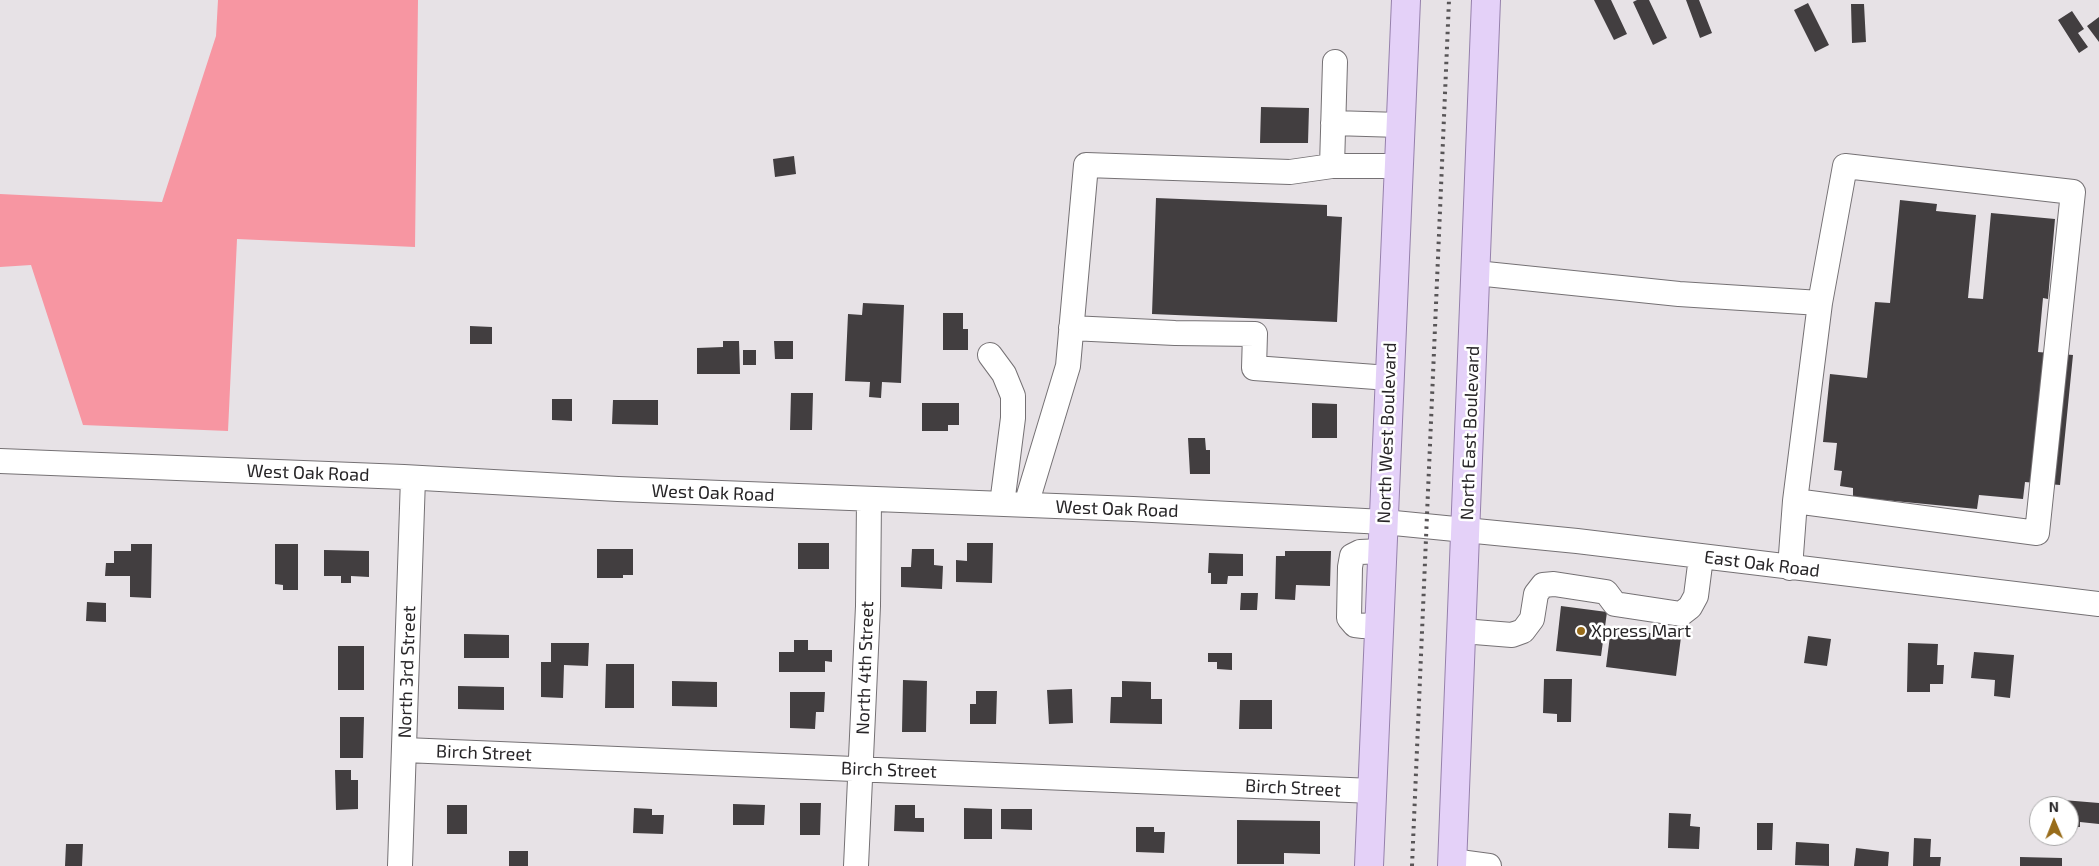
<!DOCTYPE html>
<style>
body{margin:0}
#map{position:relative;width:2099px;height:866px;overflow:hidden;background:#e7e2e6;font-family:"Exo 2",sans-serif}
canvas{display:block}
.north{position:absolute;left:2029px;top:796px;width:50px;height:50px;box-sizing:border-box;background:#fff;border:1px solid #a9a8a9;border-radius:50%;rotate:359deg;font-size:14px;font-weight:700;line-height:20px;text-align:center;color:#272527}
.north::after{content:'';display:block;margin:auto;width:18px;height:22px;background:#986c1a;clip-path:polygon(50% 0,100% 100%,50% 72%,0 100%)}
</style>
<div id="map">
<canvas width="2099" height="866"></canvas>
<div class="north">N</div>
</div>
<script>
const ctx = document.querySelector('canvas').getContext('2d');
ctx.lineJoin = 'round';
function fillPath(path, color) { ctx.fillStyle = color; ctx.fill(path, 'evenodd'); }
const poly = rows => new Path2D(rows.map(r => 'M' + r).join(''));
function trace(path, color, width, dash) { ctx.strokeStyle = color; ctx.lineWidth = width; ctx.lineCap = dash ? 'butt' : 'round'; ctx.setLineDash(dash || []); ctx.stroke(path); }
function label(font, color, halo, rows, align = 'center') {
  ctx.font = font + ' "Exo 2",sans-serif'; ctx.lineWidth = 5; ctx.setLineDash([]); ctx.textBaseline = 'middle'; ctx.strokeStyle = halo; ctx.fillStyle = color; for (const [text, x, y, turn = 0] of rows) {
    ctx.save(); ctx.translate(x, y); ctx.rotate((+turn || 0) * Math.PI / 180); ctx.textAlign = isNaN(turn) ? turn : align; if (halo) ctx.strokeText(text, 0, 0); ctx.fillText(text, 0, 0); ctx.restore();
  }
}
fillPath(poly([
 [218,0,418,0,415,247,237,239,228,431,83,425,31,265,0,267,0,194,162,202,216,36]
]), '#f796a2');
fillPath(poly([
 [1594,0,1611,0,1627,34,1614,40],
 [1637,0,1649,0,1667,38,1653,45,1633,2],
 [1686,0,1699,0,1712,33,1700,38],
 [1808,3,1829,45,1815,52,1794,10],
 [1851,4,1864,4,1866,42,1852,43],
 [2072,11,2084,29,2078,33,2088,47,2079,53,2058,20],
 [2099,17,2099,42,2087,26],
 [1261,107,1309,108,1308,143,1260,143],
 [794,156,796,174,775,177,773,159],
 [1156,198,1327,205,1327,216,1342,217,1337,322,1152,314],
 [1900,200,1937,204,1936,211,1976,215,1968,298,1983,299,1991,213,2055,219,2048,299,2043,298,2038,352,2073,355,2060,485,2025,482,2023,499,1979,495,1977,509,1853,497,1853,488,1840,486,1842,471,1834,470,1837,443,1823,442,1830,374,1867,378,1875,302,1890,303],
 [863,303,904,305,901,383,882,382,881,398,869,397,870,382,845,381,848,314,862,315],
 [943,313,963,313,963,329,968,329,968,350,943,350],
 [470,326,492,327,492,344,470,344],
 [723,341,739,341,740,374,697,374,697,348,723,347],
 [774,341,793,341,793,359,775,359],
 [743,350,756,350,756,365,743,365],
 [791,393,813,393,812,430,790,430],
 [552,399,572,399,572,421,552,420],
 [613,400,658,400,658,425,612,424],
 [922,403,959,403,959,425,948,425,948,431,922,431],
 [1312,403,1337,404,1337,438,1312,438],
 [1188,438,1205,438,1206,450,1210,450,1210,474,1190,474],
 [798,543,829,543,829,569,798,569],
 [967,543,993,543,992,583,956,582,956,560,967,561],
 [131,544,152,544,151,598,130,597,130,576,105,576,106,563,114,563,114,551,131,551],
 [275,544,298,544,298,590,283,590,283,585,275,584],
 [597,549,633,549,633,575,623,575,623,578,597,578],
 [912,549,934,549,934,565,943,566,942,589,901,587,901,567,911,567],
 [324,550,369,551,369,577,351,576,351,583,341,583,341,576,324,576],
 [1285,551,1331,551,1330,586,1296,585,1295,600,1275,599,1276,556,1285,556],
 [1209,553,1243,554,1243,576,1228,576,1227,584,1211,584,1211,573,1208,573],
 [1241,593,1258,593,1257,610,1240,610],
 [87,602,106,603,106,622,86,621],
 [1561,606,1607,612,1601,656,1556,651],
 [1611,628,1681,637,1676,676,1606,667],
 [464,634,509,635,509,658,464,658],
 [1808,636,1831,639,1827,666,1804,663],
 [794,640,808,640,808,650,832,650,832,662,825,661,825,672,779,672,779,652,794,652],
 [551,643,589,643,588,666,564,665,563,698,541,697,541,662,551,662],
 [1908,643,1938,644,1937,665,1944,665,1943,684,1930,684,1930,692,1907,692],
 [338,646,364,646,364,690,338,690],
 [1974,652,2014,655,2010,698,1994,696,1995,680,1971,678],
 [1208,653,1232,653,1232,670,1217,669,1217,662,1208,662],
 [606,664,634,664,634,708,605,708],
 [1544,679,1572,679,1571,722,1557,722,1557,714,1543,713],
 [903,680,927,681,926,732,902,732],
 [672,681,717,682,717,707,672,706],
 [1122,681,1151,682,1151,699,1162,699,1162,724,1110,723,1111,697,1122,697],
 [458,686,504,687,504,710,458,709],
 [1072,689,1073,723,1049,724,1047,690],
 [976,691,997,691,996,724,970,724,970,704,976,704],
 [790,692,825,692,824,712,816,712,815,729,790,728],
 [1240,700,1272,700,1272,729,1239,729],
 [340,717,364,717,363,758,340,758],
 [335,770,351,770,351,780,358,780,358,809,336,810],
 [2063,800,2099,803,2099,824,2080,822,2080,827,2069,827,2069,806,2062,806],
 [800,803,821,803,820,835,800,835],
 [733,804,765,805,764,825,733,825],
 [447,805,467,805,467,834,447,834],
 [895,805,915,805,915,818,924,818,924,832,894,831],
 [634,808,652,809,652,815,664,815,663,834,633,833],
 [964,808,992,809,992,839,964,839],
 [1001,809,1032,809,1032,830,1001,829],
 [1669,813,1691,814,1690,826,1700,827,1699,849,1668,848],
 [1237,820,1320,821,1320,854,1284,853,1284,864,1237,864],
 [1757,823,1773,823,1772,850,1757,850],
 [1136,827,1154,827,1154,832,1165,832,1164,853,1136,852],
 [1914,838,1931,839,1930,857,1941,857,1940,866,1913,866],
 [1796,842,1829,844,1829,866,1795,865],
 [66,844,83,844,82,866,65,866],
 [1856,848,1889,852,1888,866,1854,866],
 [509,851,528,851,528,866,509,866],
 [2020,857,2062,858,2062,866,2020,866]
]), '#423e40');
const minor = poly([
 [1333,123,1400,125],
 [1332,166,1335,62],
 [1476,273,1679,294,1820,303,1795,501,1790,568],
 [1071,328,1175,333,1255,334,1254,368,1389,378],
 [990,355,1004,374,1013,396,1013,418,1002,504],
 [0,461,404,477,618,489,1133,509,1384,522,1577,541,2099,604],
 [1795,501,2037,533,2073,192,1845,166,1820,303],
 [1026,505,1068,366,1086,165,1290,172,1332,166,1398,166],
 [1380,624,1363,626,1355,625,1349,618,1350,567,1352,556,1360,552,1382,551],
 [1462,631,1512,635,1523,631,1532,619,1536,594,1543,585,1554,584,1606,592,1615,604,1681,614,1690,607,1696,596,1701,557],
 [405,750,1373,791],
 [1452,861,1489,866],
 [400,866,413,478],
 [856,866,868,606,869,499]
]);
const major = poly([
 [1369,866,1406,0],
 [1452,866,1486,0]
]);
trace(minor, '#757174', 26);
trace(major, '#9681ac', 30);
trace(minor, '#fff', 24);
trace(major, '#e4d1f8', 28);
trace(poly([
 [1412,866,1449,0]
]), '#585557', 4, [2.5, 5]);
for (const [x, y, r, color] of [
 [1581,631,5,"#986c1a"]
]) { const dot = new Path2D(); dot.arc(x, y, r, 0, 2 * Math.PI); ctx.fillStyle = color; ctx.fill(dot); trace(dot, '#fff', 2); }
label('18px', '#272527', '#fff', [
 ["North West Boulevard",1387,433,-88],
 ["North East Boulevard",1470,433,-88],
 ["West Oak Road",308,473,2],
 ["West Oak Road",713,493,2],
 ["West Oak Road",1117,509,2],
 ["East Oak Road",1762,564,7],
 ["North 4th Street",865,668,-88],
 ["North 3rd Street",407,672,-88],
 ["Birch Street",484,753,2],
 ["Birch Street",889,770,2],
 ["Birch Street",1293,788,3]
]);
label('18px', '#272527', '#fff', [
 ["Xpress Mart",1591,631]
], 'left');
</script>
